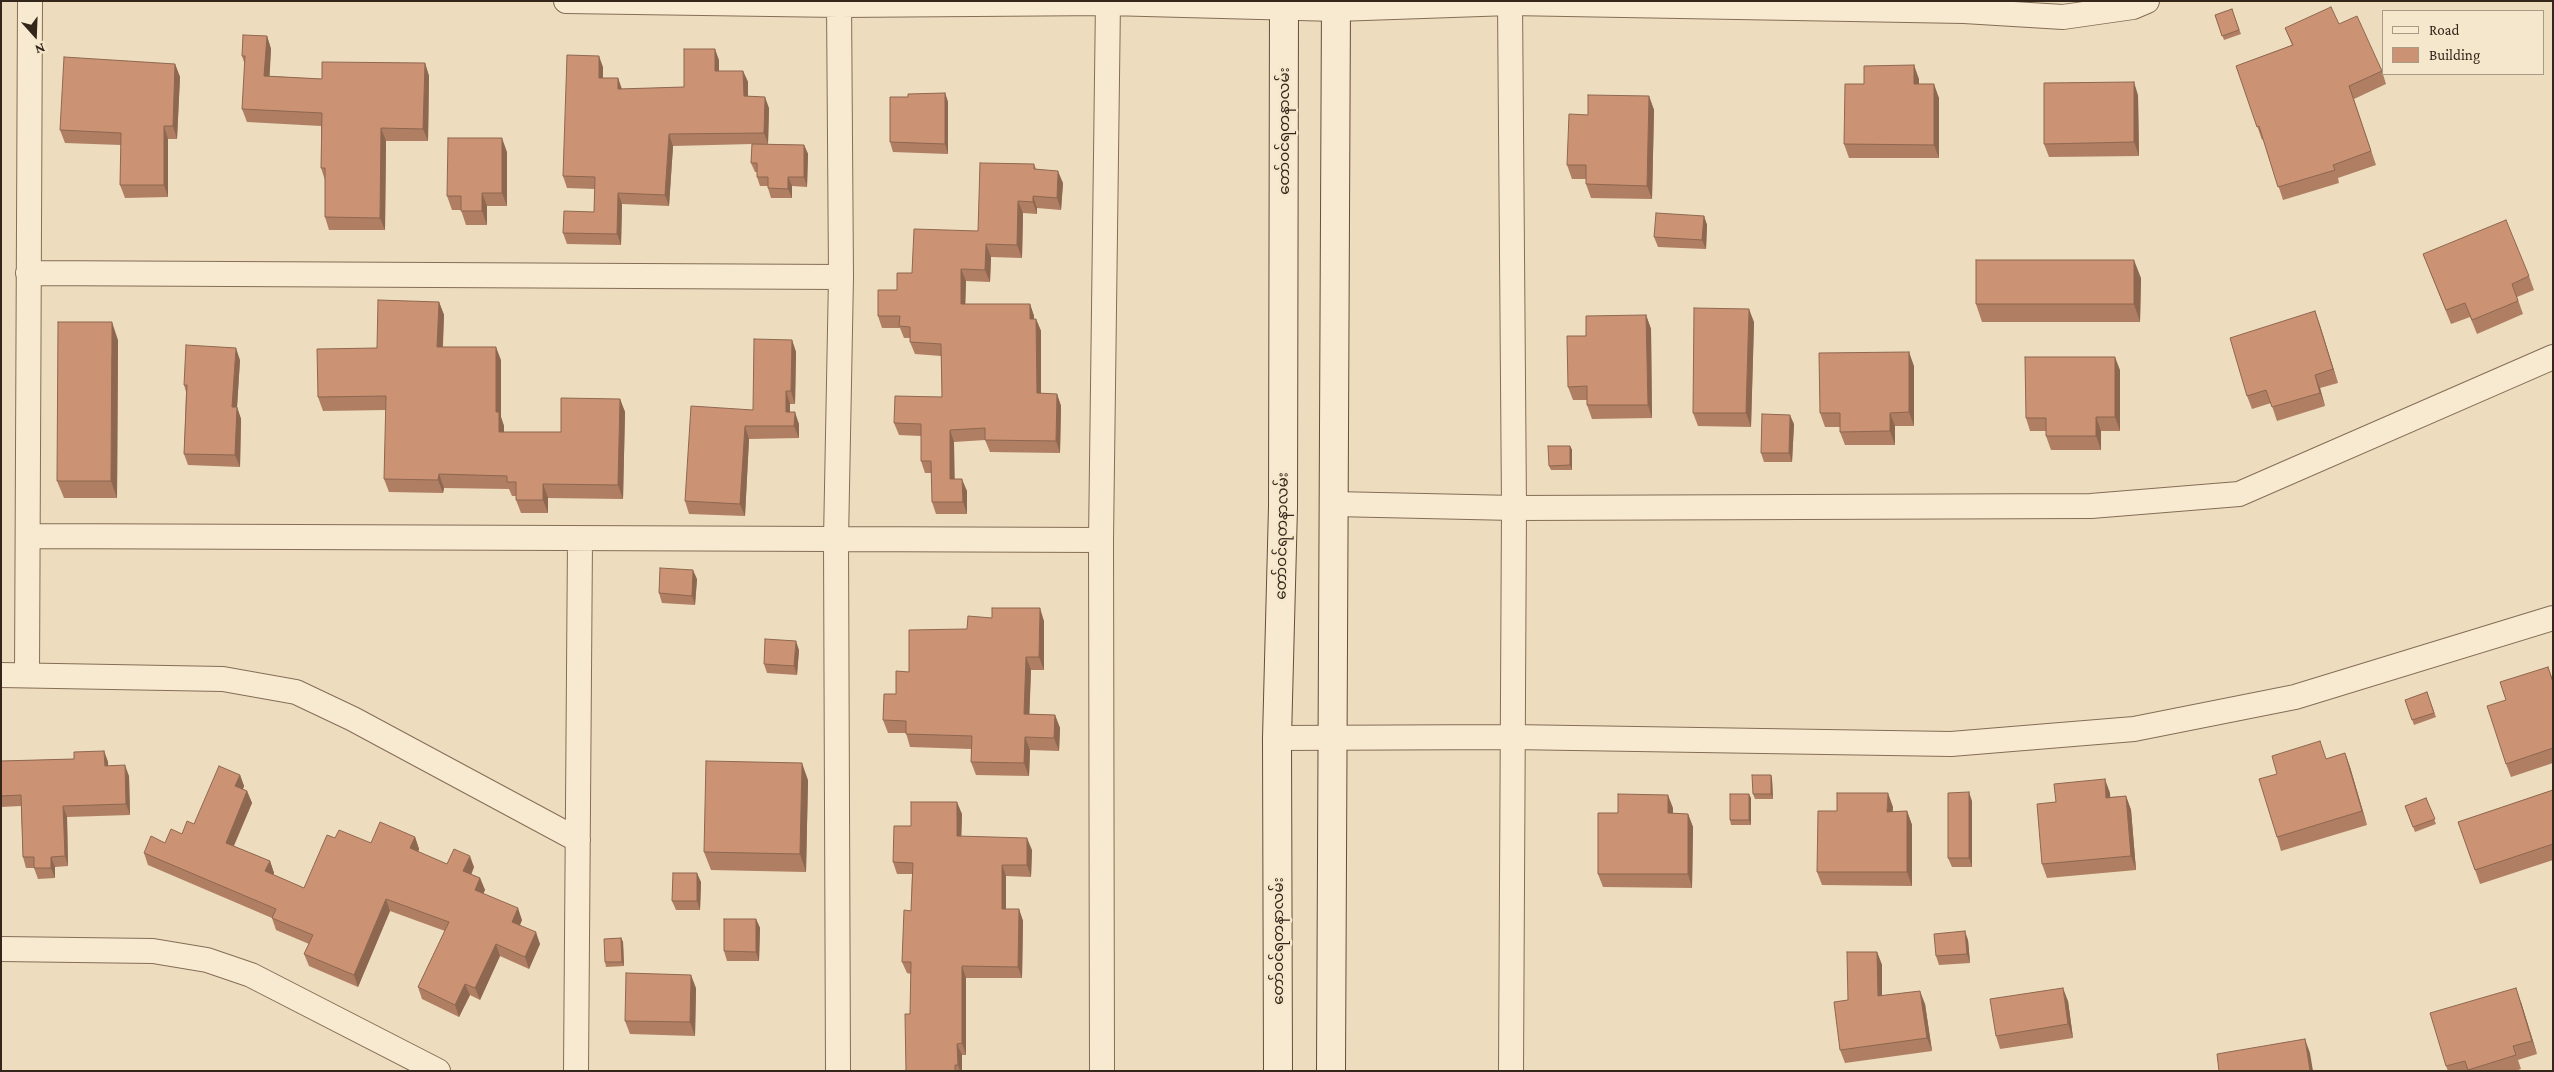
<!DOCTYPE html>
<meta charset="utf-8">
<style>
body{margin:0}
#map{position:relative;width:2554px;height:1072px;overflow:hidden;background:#eddcbd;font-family:"Crimson Pro",serif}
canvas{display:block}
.frame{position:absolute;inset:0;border:2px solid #34261b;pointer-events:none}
.legend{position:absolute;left:2382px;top:10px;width:162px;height:65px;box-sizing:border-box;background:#f5e7cc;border:1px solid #a89a85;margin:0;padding:6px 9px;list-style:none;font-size:15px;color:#34261b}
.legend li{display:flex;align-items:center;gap:10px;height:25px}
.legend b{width:25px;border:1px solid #a89a85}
.north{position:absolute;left:10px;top:10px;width:50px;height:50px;-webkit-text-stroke:4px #f5e7cc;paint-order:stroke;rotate:160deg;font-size:14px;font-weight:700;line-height:20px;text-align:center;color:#34261b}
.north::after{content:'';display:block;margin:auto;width:18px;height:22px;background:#34261b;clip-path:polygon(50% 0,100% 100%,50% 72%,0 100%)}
</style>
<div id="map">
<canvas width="2554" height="1072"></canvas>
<div class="frame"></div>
<ul class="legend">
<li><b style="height:6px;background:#f8ead0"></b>Road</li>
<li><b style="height:14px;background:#cb9373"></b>Building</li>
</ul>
<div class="north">N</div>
</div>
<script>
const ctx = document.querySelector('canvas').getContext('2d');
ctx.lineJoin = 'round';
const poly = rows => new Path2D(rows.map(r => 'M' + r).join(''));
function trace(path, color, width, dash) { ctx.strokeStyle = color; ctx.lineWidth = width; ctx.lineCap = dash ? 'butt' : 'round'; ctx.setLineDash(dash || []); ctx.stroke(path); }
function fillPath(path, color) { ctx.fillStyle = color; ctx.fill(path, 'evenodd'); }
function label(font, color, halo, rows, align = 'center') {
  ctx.font = font + ' "Crimson Pro","Noto Sans Myanmar",serif'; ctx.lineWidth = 4.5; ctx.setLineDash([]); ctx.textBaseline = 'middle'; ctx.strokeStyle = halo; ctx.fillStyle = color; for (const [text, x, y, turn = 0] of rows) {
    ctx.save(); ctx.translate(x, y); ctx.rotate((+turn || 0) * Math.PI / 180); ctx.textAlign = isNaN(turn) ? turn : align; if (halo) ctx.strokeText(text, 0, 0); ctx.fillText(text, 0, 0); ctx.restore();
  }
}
const street = poly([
 [566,1,839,5,1108,3,1336,9,1510,3,1964,11,2063,17,2133,7,2147,1],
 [1510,1,1514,508,1511,1071],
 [28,273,841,277],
 [1334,504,1514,508,2091,506,2239,494,2553,357],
 [28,536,1101,540],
 [1,675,223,679,296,692,353,719,578,840],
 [27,675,30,1],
 [1277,738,1511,737,1951,744,2134,729,2295,697,2553,618],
 [1,949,153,951,207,960,251,975,438,1071],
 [576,1071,580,539],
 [838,1071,836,540,841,277,839,1],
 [1102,1071,1101,540,1108,1]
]);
const secondary = poly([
 [1278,1071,1277,738,1283,507,1284,1],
 [1331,1071,1336,1]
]);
trace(street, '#856d56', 26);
trace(secondary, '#664e3a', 30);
trace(street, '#f8ead0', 24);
trace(secondary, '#f8ead0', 28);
fillPath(poly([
 [2232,9,2241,34,2224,40,2215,15],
 [2339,24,2382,71,2386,84,2354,99,2376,165,2338,178,2339,183,2283,200,2263,139,2262,140,2236,66,2292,45,2285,28],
 [267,36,271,49,269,76,322,79,425,63,429,76,428,141,386,141,385,230,329,230,325,217,325,180,321,168,321,126,247,122,242,109,245,65,242,56],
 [719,60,719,71,743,71,748,82,748,96,769,108,768,144,756,144,804,145,808,154,807,187,792,186,792,198,771,198,768,188,768,186,760,186,757,177,757,172,755,172,751,163,752,144,673,146,669,206,622,204,621,245,567,244,563,233,594,212,595,189,567,188,563,176,603,67,603,78,618,78,622,89,684,87],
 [175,64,180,77,177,139,168,139,168,197,125,198,120,185,121,145,65,143,60,130],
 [1919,79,1919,84,1939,98,1939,158,1849,158,1844,144,1864,84],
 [945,93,948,102,948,154,893,152,890,142,908,97],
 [2138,95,2139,156,2049,157,2044,144],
 [1649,96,1654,110,1652,199,1591,198,1586,184,1586,179,1572,179,1567,165,1588,115],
 [507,152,507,206,487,206,487,225,466,225,461,210,452,210,447,196],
 [1034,164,1036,169,1063,183,1061,210,1037,208,1037,214,1023,213,1022,258,991,257,990,282,966,281,965,304,1030,304,1034,316,1034,319,1036,319,1041,331,1041,394,1057,394,1061,406,1060,453,990,452,985,440,954,442,954,479,967,491,967,514,936,514,932,502,932,473,925,473,921,461,921,436,899,435,894,423,942,397,941,356,915,354,910,342,910,338,904,338,900,328,882,328,878,316,897,290,912,273,978,231],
 [1704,216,1707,225,1706,249,1658,247,1654,237],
 [2423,254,2529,276,2534,290,2517,297,2523,314,2477,334,2470,317,2451,324],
 [2141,278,2140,322,1982,322,1976,304],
 [439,302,444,315,443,347,501,360,501,417,504,426,504,432,561,432,620,399,625,412,623,499,548,498,548,513,521,513,516,500,516,496,512,496,509,489,444,488,443,493,389,492,384,479,386,410,323,411,318,397,377,348],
 [2315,311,2338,383,2320,388,2325,406,2277,421,2271,403,2252,409,2247,396],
 [1646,315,1651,329,1652,418,1592,419,1587,405,1587,400,1573,400,1568,387,1586,336],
 [1754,322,1751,427,1698,426,1693,413],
 [118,340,117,498,64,498,57,481],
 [792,340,796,352,795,404,790,404,790,412,799,424,799,438,749,439,745,516,689,514,685,501,753,410],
 [240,360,237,407,241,419,240,467,188,465,184,454,186,392,184,385],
 [1914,366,1914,426,1895,426,1895,445,1845,445,1840,432,1840,427,1825,427,1820,413],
 [2120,370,2120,431,2101,431,2101,450,2051,450,2046,436,2046,431,2030,431,2026,418],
 [1794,424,1792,462,1764,462,1761,453],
 [1570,446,1572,450,1572,470,1551,470,1549,466],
 [697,579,695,605,662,603,659,593],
 [1044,621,1044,670,1031,670,1029,714,1055,715,1060,728,1059,751,1030,750,1029,776,976,775,971,762,971,749,910,747,906,733,888,733,883,720,896,694,909,672,967,629],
 [799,650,797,675,767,673,764,664],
 [2548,667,2553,680,2553,763,2511,777,2506,764],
 [2427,692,2436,717,2414,725,2405,700],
 [104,751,108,762,108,766,129,776,130,815,67,817,68,866,55,867,55,878,38,879,34,868,26,868,23,857,21,806,1,807,1,761,74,759],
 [2345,753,2350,767,2367,825,2281,851,2277,837,2277,774],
 [240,775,244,786,243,789,247,791,252,803,234,846,270,861,274,873,273,875,304,888,335,838,371,843,415,837,419,849,418,852,447,864,474,867,471,874,480,878,485,890,483,894,522,920,520,925,540,944,529,969,500,956,480,1000,470,995,459,1017,422,999,418,987,445,931,390,911,358,987,309,966,304,954,309,944,276,930,272,918,148,865,144,853,165,843,182,834,194,824],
 [1771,775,1772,779,1773,799,1755,799,1753,794],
 [808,780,806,872,711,870,704,852],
 [2553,790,2553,860,2480,884,2458,822],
 [2110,793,2110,797,2126,796,2131,810,2136,870,2047,878,2042,864,2056,802],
 [1751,798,1751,825,1731,825,1730,820],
 [2426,798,2436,824,2415,832,2405,806],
 [1972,801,1972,867,1952,867,1948,858],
 [1893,807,1892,812,1907,811,1912,825,1912,886,1822,885,1817,872,1837,811],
 [1673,808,1673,813,1688,814,1693,827,1692,888,1603,887,1598,874,1618,813],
 [962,814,961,837,1032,850,1031,877,1006,876,1006,909,1019,909,1023,921,1022,978,966,978,966,1055,962,1055,962,1071,906,1071,910,1014,911,974,907,973,902,962,911,911,912,874,897,874,893,862,911,826],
 [701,882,700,910,676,910,672,901],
 [756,919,760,928,759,961,727,961,724,951],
 [621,938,623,942,624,966,606,967,605,962],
 [1968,940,1970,963,1939,965,1936,956],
 [1877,952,1882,965,1882,996,1925,1004,1932,1051,1845,1063,1840,1050,1848,1000],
 [696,988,695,1036,630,1034,625,1021],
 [2068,1001,2073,1038,2000,1049,1996,1036],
 [2521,1002,2537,1054,2518,1060,2521,1069,2515,1071,2448,1071,2446,1066]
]), '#af7e63');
fillPath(poly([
 [267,36,271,49,269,88,264,76],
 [715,49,719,60,719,83,715,71],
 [599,56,603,67,603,89,599,78],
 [425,63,429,76,428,141,423,129],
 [175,64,180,77,177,139,173,126],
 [1914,65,1919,79,1919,98,1914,84],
 [743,71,748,82,748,107,744,96],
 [618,78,622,90,618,89],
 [2134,82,2138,95,2139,156,2134,142],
 [1934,84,1939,98,1939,158,1934,145],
 [945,93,948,102,948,154,945,144],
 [1649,96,1654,110,1652,199,1647,186],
 [765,97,769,108,768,144,764,133],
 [164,126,168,139,168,197,164,185],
 [381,128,386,141,385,230,380,218],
 [669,134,673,146,669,206,665,195],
 [502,138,507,152,507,206,502,193],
 [804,145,808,154,807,187,804,177],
 [1058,171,1063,183,1061,210,1057,198],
 [788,177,792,186,792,198,788,189],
 [482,193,487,206,487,225,482,211],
 [618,193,622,204,621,245,617,234],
 [1033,196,1037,208,1037,214,1033,202],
 [1018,201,1023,213,1022,258,1017,245],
 [1704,216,1707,225,1706,249,1702,240],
 [986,244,991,257,990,282,985,270],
 [2134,260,2141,278,2140,322,2134,304],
 [961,269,966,281,965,316,961,304],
 [439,302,444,315,442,360,437,347],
 [1030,304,1034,316,1034,331,1030,319],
 [1749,309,1754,322,1751,427,1746,413],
 [2315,311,2320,325,2338,383,2333,369],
 [1646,315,1651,329,1652,418,1648,405],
 [1036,319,1041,331,1041,406,1037,393],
 [112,322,118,340,117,498,111,481],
 [792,340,796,352,795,404,791,391],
 [496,347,501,360,501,417,504,426,504,446,499,432,496,412],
 [236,348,240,360,237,407,241,419,240,467,235,455,232,407],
 [1909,352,1914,366,1914,426,1909,412],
 [2115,357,2120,370,2120,431,2115,417],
 [2315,375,2320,388,2325,406,2320,393],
 [786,391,790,404,790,424,786,412],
 [1057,394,1061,406,1060,453,1056,441],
 [620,399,625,412,623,499,618,485],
 [795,412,799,424,799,438,794,426],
 [1890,413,1895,426,1895,445,1890,431],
 [1790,415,1794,424,1792,462,1789,453],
 [2096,417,2101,431,2101,450,2096,436],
 [745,426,749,439,745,516,740,504],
 [950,430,954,442,955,491,950,479],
 [1570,446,1572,450,1572,470,1570,465],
 [439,474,444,488,443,493,438,480],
 [962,479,967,491,967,514,963,502],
 [543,484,548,498,548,513,543,500],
 [693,570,697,579,695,605,692,596],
 [1040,608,1044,621,1044,670,1039,657],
 [796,641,799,650,797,675,794,666],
 [1026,657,1031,670,1029,727,1024,714],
 [1055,715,1060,728,1059,751,1054,738],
 [1025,737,1030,750,1029,776,1024,763],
 [104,751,108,762,109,776,105,766],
 [2345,753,2350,767,2367,825,2362,811],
 [802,763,808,780,806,872,800,854],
 [125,765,129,776,130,815,126,804],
 [240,775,244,786,240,797,235,786],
 [1771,775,1772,779,1773,799,1771,794],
 [2105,779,2110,793,2111,811,2106,798],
 [247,791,252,803,230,854,226,843],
 [1969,792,1972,801,1972,867,1969,858],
 [1888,793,1893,807,1892,825,1887,812],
 [1749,794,1751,798,1751,825,1749,820],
 [1668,795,1673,808,1673,827,1668,813],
 [2126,796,2131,810,2136,870,2131,856],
 [957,802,962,814,961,848,957,836],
 [63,806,67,817,68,866,65,856],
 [1907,811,1912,825,1912,886,1907,872],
 [1688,814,1693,827,1692,888,1688,874],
 [415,837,419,849,415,860,410,848],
 [1027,838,1032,850,1031,877,1027,865],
 [470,856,474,867,468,883,463,871],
 [51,857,55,867,55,878,51,868],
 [270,861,274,873,269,883,265,871],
 [1002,865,1006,876,1006,921,1002,909],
 [697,873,701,882,700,910,697,901],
 [480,878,485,890,479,902,475,890],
 [386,899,390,911,358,987,354,975],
 [518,908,522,920,516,934,512,922],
 [1019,909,1023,921,1022,978,1018,967],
 [756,919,760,928,759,961,756,952],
 [1965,931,1968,940,1970,963,1967,954],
 [536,932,540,944,529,969,525,957],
 [621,938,623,942,624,966,622,962],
 [496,944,500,956,480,1000,475,988],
 [1877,952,1882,965,1882,1010,1878,996],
 [962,966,966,978,966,1055,962,1043],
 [691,975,696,988,695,1036,690,1022],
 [465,984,470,995,459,1017,455,1005],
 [2063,988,2068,1001,2073,1038,2068,1024],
 [2516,988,2521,1002,2537,1054,2532,1041],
 [1920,991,1925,1004,1932,1051,1927,1038],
 [2305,1039,2310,1053,2313,1071,2310,1071],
 [957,1044,962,1055,962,1071,960,1071,958,1065]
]), '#8e6750');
const building = poly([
 [2331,7,2339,24,2357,16,2382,71,2349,86,2371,151,2333,165,2335,170,2278,187,2259,126,2257,127,2236,66,2293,45,2285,28,2331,7],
 [2232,9,2239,30,2222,36,2215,15,2232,9],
 [243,35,267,36,264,76,322,79,322,62,425,63,423,129,381,128,380,218,325,217,325,168,321,168,322,113,242,109,245,56,242,56,243,35],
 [684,49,715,49,715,71,743,71,744,96,765,97,764,133,669,134,665,195,618,193,617,234,563,233,564,211,594,212,595,177,563,176,567,55,599,56,599,78,618,78,618,89,684,87,684,49],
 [64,57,175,64,173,126,164,126,164,185,120,185,121,133,60,130,64,57],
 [1914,65,1914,84,1934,84,1934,145,1844,144,1845,84,1864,84,1864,66,1914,65],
 [2134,82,2134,142,2044,144,2044,83,2134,82],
 [945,93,945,144,890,142,890,97,908,97,908,94,945,93],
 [1588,95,1649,96,1647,186,1586,184,1586,165,1567,165,1569,114,1588,115,1588,95],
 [448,138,502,138,502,193,482,193,482,211,461,211,461,196,447,196,448,138],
 [752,144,804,145,804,177,788,177,788,189,768,188,768,177,757,177,757,163,751,163,752,144],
 [980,163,1034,164,1034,169,1058,171,1057,198,1033,196,1033,202,1018,201,1017,245,986,244,985,270,961,269,961,304,1030,304,1030,319,1036,319,1037,393,1057,394,1056,441,985,440,985,428,950,430,950,479,962,479,963,502,932,502,931,461,921,461,921,424,894,423,895,396,942,397,941,344,910,342,910,327,899,326,900,316,878,316,878,290,897,290,897,273,912,273,914,229,978,231,980,163],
 [1656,213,1704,216,1702,240,1654,237,1656,213],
 [2506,220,2529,276,2512,284,2518,301,2472,320,2465,303,2446,310,2423,254,2506,220],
 [1976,260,2134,260,2134,304,1976,304,1976,260],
 [378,300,439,302,437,347,496,347,496,412,499,412,499,432,561,432,561,398,620,399,618,485,543,484,543,500,516,500,516,482,507,482,507,476,439,474,438,480,384,479,386,396,318,397,317,349,377,348,378,300],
 [1694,308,1749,309,1746,413,1693,413,1694,308],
 [2315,311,2333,369,2315,375,2320,393,2272,407,2266,390,2247,396,2230,338,2315,311],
 [1646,315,1648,405,1587,405,1587,386,1568,387,1567,336,1586,336,1586,316,1646,315],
 [58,322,112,322,111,481,57,481,58,322],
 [754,339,792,340,791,391,786,391,786,412,795,412,794,426,745,426,740,504,685,501,691,406,753,410,754,339],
 [186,345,236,348,232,407,237,407,235,455,184,454,187,385,184,385,186,345],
 [1909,352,1909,412,1890,413,1890,431,1840,432,1840,413,1820,413,1819,353,1909,352],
 [2025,357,2115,357,2115,417,2096,417,2096,436,2046,436,2046,418,2026,418,2025,357],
 [1762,414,1790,415,1789,453,1761,453,1762,414],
 [1548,446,1570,446,1570,465,1549,466,1548,446],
 [660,568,693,570,692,596,659,593,660,568],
 [992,608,1040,608,1039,657,1026,657,1024,714,1055,715,1054,738,1025,737,1024,763,971,762,972,736,906,734,906,721,883,720,884,694,896,694,896,671,909,672,909,630,967,629,968,616,992,618,992,608],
 [765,639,796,641,794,666,764,664,765,639],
 [2548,667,2553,682,2553,748,2506,764,2487,706,2506,700,2500,682,2548,667],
 [2427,692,2434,713,2412,720,2405,700,2427,692],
 [2320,741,2326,759,2345,753,2362,811,2277,837,2259,779,2277,774,2272,756,2320,741],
 [104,751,105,766,125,765,126,804,63,806,65,856,51,857,51,868,34,868,34,857,23,857,21,795,1,796,1,761,74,759,74,752,104,751],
 [706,761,802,763,800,854,704,852,706,761],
 [219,766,240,775,235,786,247,791,226,843,270,861,265,871,304,888,327,835,335,838,339,830,371,843,380,822,415,837,410,848,447,864,454,849,470,856,463,871,480,878,475,890,518,908,512,922,536,932,525,957,496,944,475,988,465,984,455,1005,418,987,449,922,386,899,354,975,304,954,313,935,272,918,276,909,144,853,151,836,165,843,171,829,182,834,187,821,194,824,219,766],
 [1752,775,1771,775,1771,794,1753,794,1752,775],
 [2105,779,2106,798,2126,796,2131,856,2042,864,2037,804,2056,802,2054,784,2105,779],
 [2553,790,2553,844,2475,870,2458,822,2553,790],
 [1969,792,1969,858,1948,858,1948,793,1969,792],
 [1837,793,1888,793,1887,812,1907,811,1907,872,1817,872,1818,811,1837,811,1837,793],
 [1618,794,1668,795,1668,813,1688,814,1688,874,1598,874,1598,813,1618,813,1618,794],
 [1730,794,1749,794,1749,820,1730,820,1730,794],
 [2426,798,2435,819,2413,827,2405,806,2426,798],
 [911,802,957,802,957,836,1027,838,1027,865,1002,865,1002,909,1019,909,1018,967,962,966,962,1043,957,1044,958,1065,955,1065,955,1071,906,1071,905,1014,910,1014,911,962,902,962,904,910,911,911,913,863,893,862,894,826,911,826,911,802],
 [673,873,697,873,697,901,672,901,673,873],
 [724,919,756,919,756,952,724,951,724,919],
 [1965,931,1967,954,1936,956,1934,934,1965,931],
 [621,938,622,962,605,962,604,939,621,938],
 [1847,952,1877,952,1878,996,1920,991,1927,1038,1840,1050,1834,1002,1848,1000,1847,952],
 [626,973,691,975,690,1022,625,1021,626,973],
 [2063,988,2068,1024,1996,1036,1990,999,2063,988],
 [2516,988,2532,1041,2513,1046,2516,1055,2468,1070,2465,1061,2446,1066,2430,1013,2516,988],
 [2305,1039,2310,1071,2219,1071,2217,1054,2305,1039]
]);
fillPath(building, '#cb9373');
trace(building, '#8e6750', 1);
label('15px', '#34261b', '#f5e7cc', [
 ["တော်ဝင်ရတနာလမ်း",1284,131,-90],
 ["တော်ဝင်ရတနာလမ်း",1282,536,-89],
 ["တော်ဝင်ရတနာလမ်း",1278,941,-90]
]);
</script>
